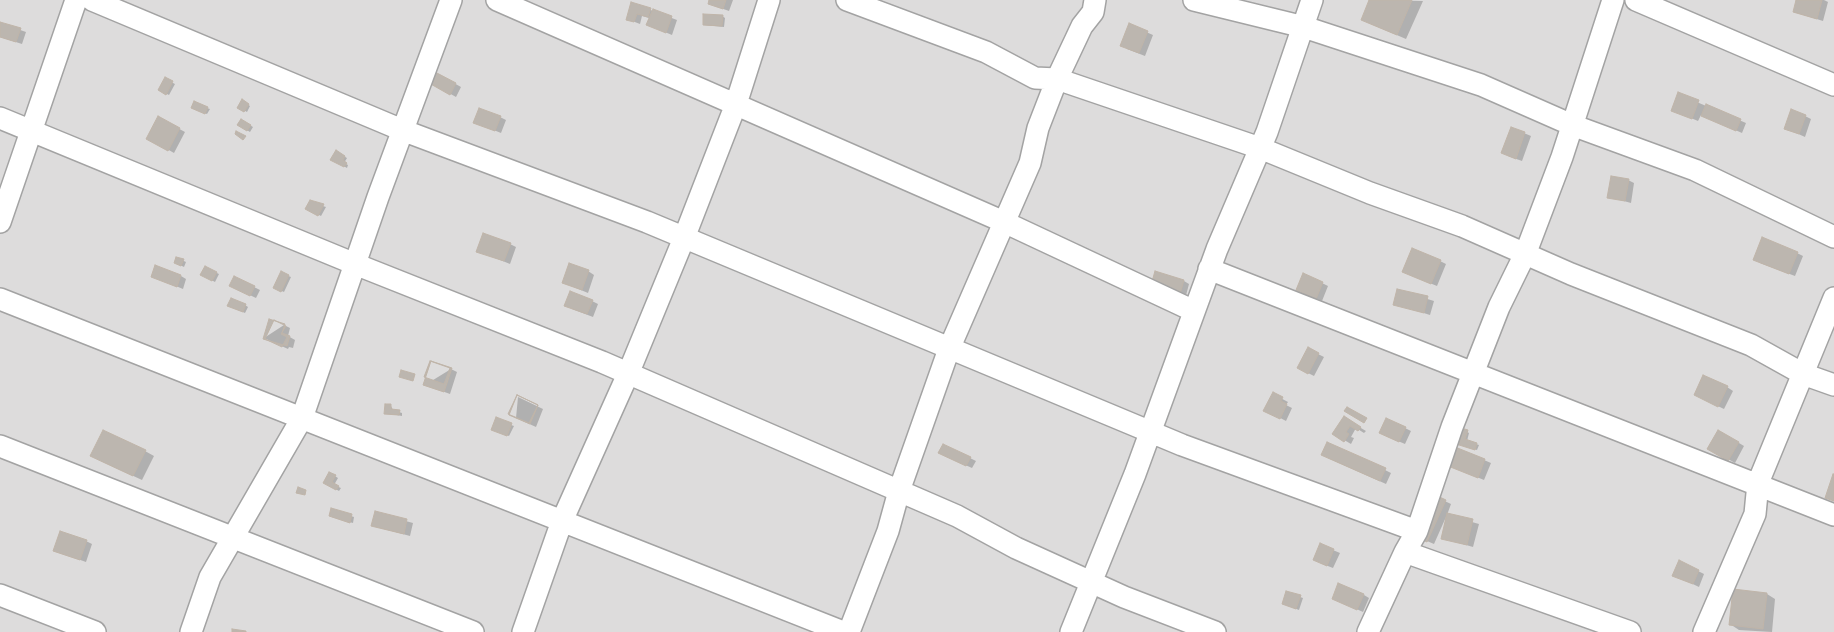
<!DOCTYPE html>
<style>
body{margin:0}
canvas{display:block;background:#efede6}
</style>
<canvas width="1834" height="632"></canvas>
<script>
const ctx = document.querySelector('canvas').getContext('2d');
ctx.lineJoin = 'round';
function fillPath(path, color) { ctx.fillStyle = color; ctx.fill(path, 'evenodd'); }
const poly = rows => new Path2D(rows.map(r => 'M' + r).join(''));
function trace(path, color, width, dash) { ctx.strokeStyle = color; ctx.lineWidth = width; ctx.lineCap = dash ? 'butt' : 'round'; ctx.setLineDash(dash || []); ctx.stroke(path); }
fillPath(poly([
 [0,0,1834,0,1834,632,0,632]
]), '#dddcdc');
fillPath(poly([
 [710,0,733,0,729,11,715,6],
 [1370,0,1423,1,1406,39,1371,24],
 [1797,0,1824,0,1828,2,1823,21,1794,12],
 [632,3,677,20,672,35,648,25,649,18,642,16,640,24,627,19],
 [722,16,725,18,724,27,704,25],
 [0,23,26,32,22,44,0,37],
 [1130,25,1153,35,1145,56,1127,49],
 [436,73,461,87,456,97,431,83],
 [165,79,175,84,169,95,159,90],
 [1678,94,1746,123,1742,133,1701,115,1698,121,1672,110],
 [242,101,250,106,247,112,238,107],
 [192,108,207,108,210,109,207,114],
 [1805,116,1811,119,1805,137,1785,128],
 [500,117,506,120,501,133,481,125],
 [159,118,185,132,174,153,148,138],
 [241,120,253,127,250,132,239,125],
 [1512,128,1531,136,1522,161,1508,156],
 [336,152,347,158,344,163,348,165,347,168,332,159],
 [1628,180,1634,183,1631,203,1609,197],
 [310,202,326,207,321,216,307,209],
 [510,244,516,247,510,264,478,251],
 [1797,253,1803,256,1795,276,1760,263],
 [177,258,186,262,184,267,178,264],
 [1440,261,1446,264,1437,286,1410,275],
 [206,268,219,274,215,282,202,275],
 [588,271,594,275,588,293,564,283],
 [281,273,291,277,284,292,275,288],
 [152,276,181,276,186,279,183,289],
 [1184,281,1189,284,1183,307,1149,295],
 [1322,283,1328,286,1322,301,1303,293],
 [254,287,260,290,256,298,237,289],
 [1398,290,1434,301,1430,315,1395,304],
 [592,301,598,304,593,317,572,309],
 [245,305,248,307,245,313,231,307],
 [284,325,290,328,288,336,295,340,293,348,289,347,288,349,264,338],
 [1318,354,1324,357,1314,376,1304,371],
 [451,369,457,372,450,394,425,385],
 [1727,387,1733,391,1724,409,1701,398],
 [1273,394,1288,402,1286,405,1292,408,1286,421,1271,413],
 [518,397,543,409,536,427,516,418],
 [391,406,393,410,402,413,402,416,385,413],
 [1344,418,1366,431,1364,433,1356,428,1351,437,1354,438,1351,444,1334,434],
 [511,425,514,426,509,436,495,430],
 [1405,428,1411,431,1405,444,1386,436],
 [1719,431,1744,446,1735,463,1709,448],
 [1467,432,1469,433,1467,441,1479,445,1477,450,1460,444],
 [1456,448,1491,463,1484,480,1455,468],
 [145,451,154,456,142,480,101,461],
 [945,456,970,458,976,461,972,468],
 [1328,458,1385,470,1391,473,1386,484],
 [330,473,338,478,334,485,341,488,339,491,325,483],
 [1432,495,1451,504,1447,515,1479,524,1473,547,1442,538,1446,517,1434,544,1420,538],
 [332,510,354,517,353,523,332,517],
 [376,513,413,523,410,536,373,526],
 [86,541,92,544,86,562,55,551],
 [1321,545,1340,553,1333,568,1320,563],
 [1680,562,1704,574,1699,587,1680,578],
 [1767,594,1775,599,1772,632,1739,630,1730,624],
 [1364,595,1369,598,1363,612,1337,600],
 [1300,597,1303,598,1299,610,1286,605]
]), '#0003');
const building = poly([
 [709,0,726,0,723,9,708,4,709,0],
 [1369,0,1412,0,1397,35,1361,20,1369,0],
 [1796,0,1822,0,1817,19,1793,12,1796,0],
 [631,2,651,8,648,17,637,14,634,22,626,20,631,2],
 [653,9,672,16,666,33,646,25,653,9],
 [703,14,723,15,722,26,703,25,703,14],
 [0,22,21,28,16,42,0,37,0,22],
 [1129,23,1148,31,1139,53,1120,46,1129,23],
 [435,72,456,83,450,95,429,83,435,72],
 [165,77,173,81,166,95,158,90,165,77],
 [1678,92,1699,100,1692,119,1671,111,1678,92],
 [242,99,249,104,244,112,237,108,242,99],
 [194,101,208,107,205,114,191,108,194,101],
 [1706,104,1741,119,1736,131,1701,116,1706,104],
 [479,108,501,116,495,131,473,123,479,108],
 [1791,109,1806,115,1799,134,1784,129,1791,109],
 [158,116,180,128,168,151,146,139,158,116],
 [241,119,251,125,247,131,237,125,241,119],
 [1511,127,1525,132,1516,159,1501,153,1511,127],
 [236,131,246,136,243,140,235,134,236,131],
 [336,150,345,156,343,160,347,163,344,167,330,160,336,150],
 [1611,176,1629,179,1625,201,1607,198,1611,176],
 [310,200,324,204,318,216,305,209,310,200],
 [483,233,511,243,504,261,476,252,483,233],
 [1762,237,1798,252,1789,274,1753,260,1762,237],
 [1412,248,1441,260,1431,284,1402,272,1412,248],
 [176,257,184,259,181,266,174,263,176,257],
 [569,263,589,270,582,290,562,283,569,263],
 [155,265,181,275,177,287,151,277,155,265],
 [205,266,217,272,212,281,200,275,205,266],
 [281,271,289,275,281,292,273,288,281,271],
 [1155,271,1184,280,1177,304,1148,296,1155,271],
 [1303,273,1323,282,1316,299,1296,290,1303,273],
 [234,276,255,286,250,296,229,286,234,276],
 [1397,289,1428,296,1424,313,1393,305,1397,289],
 [570,291,593,300,587,314,564,306,570,291],
 [231,298,246,304,243,312,227,306,231,298],
 [269,319,285,324,282,333,290,336,287,346,263,339,269,319],
 [274,320,286,326,281,334,287,337,282,347,265,339,274,320],
 [1308,347,1319,353,1308,374,1297,368,1308,347],
 [430,361,450,368,444,384,424,377,430,361],
 [431,361,452,368,444,392,423,385,431,361],
 [401,370,415,374,413,381,399,377,401,370],
 [1703,375,1728,386,1718,407,1694,395,1703,375],
 [1273,392,1283,397,1281,401,1287,404,1280,419,1263,411,1273,392],
 [517,395,538,405,529,423,508,414,517,395],
 [517,395,538,405,530,424,509,415,517,395],
 [385,404,391,404,391,409,400,410,399,415,384,414,385,404],
 [1347,407,1367,418,1364,423,1344,411,1347,407],
 [1344,416,1361,427,1358,431,1350,426,1346,432,1349,434,1344,442,1332,434,1344,416],
 [496,417,512,423,507,436,491,430,496,417],
 [1386,418,1406,427,1399,442,1379,433,1386,418],
 [1461,428,1468,430,1465,439,1477,443,1475,450,1456,444,1461,428],
 [103,430,146,450,133,476,90,456,103,430],
 [1718,430,1739,442,1728,461,1707,449,1718,430],
 [1327,442,1386,468,1380,481,1321,455,1327,442],
 [943,444,971,457,966,466,938,453,943,444],
 [1455,447,1485,459,1478,478,1448,466,1455,447],
 [329,472,336,475,332,482,339,486,336,490,323,483,329,472],
 [1833,474,1834,474,1834,501,1825,498,1833,474],
 [298,487,306,490,305,495,296,493,298,487],
 [1431,493,1446,500,1427,542,1412,535,1431,493],
 [331,508,352,514,350,523,329,516,331,508],
 [375,511,407,519,404,534,371,526,375,511],
 [1447,513,1473,519,1467,545,1441,539,1447,513],
 [60,531,87,540,80,560,53,551,60,531],
 [1320,543,1334,549,1327,566,1313,560,1320,543],
 [1679,560,1699,570,1693,584,1672,576,1679,560],
 [1338,583,1364,594,1357,610,1332,599,1338,583],
 [1733,589,1767,593,1763,629,1729,625,1733,589],
 [1286,591,1301,595,1296,609,1282,604,1286,591],
 [232,629,246,631,246,632,232,632,232,629]
]);
fillPath(building, '#bcb6af');
trace(building, '#c0b5a9', 1);
const minor = poly([
 [92,0,402,130,647,222,1182,445,1417,531,1405,552,1630,632],
 [497,0,1004,222,1194,311],
 [847,0,986,52,1035,78,1057,79,1260,148,1370,193,1462,226,1571,274,1751,345,1803,374,1834,385],
 [1194,0,1304,27,1481,85,1572,125,1695,170,1834,237],
 [1636,0,1834,85],
 [0,118,355,264,602,362,957,516,1016,548,1124,597,1215,632],
 [0,222,76,0],
 [1209,269,1834,515],
 [0,299,843,632],
 [0,446,473,632],
 [1417,531,1452,427,1499,307,1526,252,1562,157,1613,0],
 [0,595,95,632],
 [191,632,210,577,302,418,378,197,451,0],
 [523,632,562,521,628,374,684,238,736,104,769,0],
 [849,632,888,531,899,491,949,349,1030,163,1038,128,1057,79,1082,26,1093,12,1095,0],
 [1071,632,1135,474,1217,249,1267,132,1312,0],
 [1368,632,1405,552],
 [1704,632,1755,514,1758,483,1834,298]
]);
trace(minor, '#a3a3a3', 24);
trace(minor, '#fff', 21);
</script>
